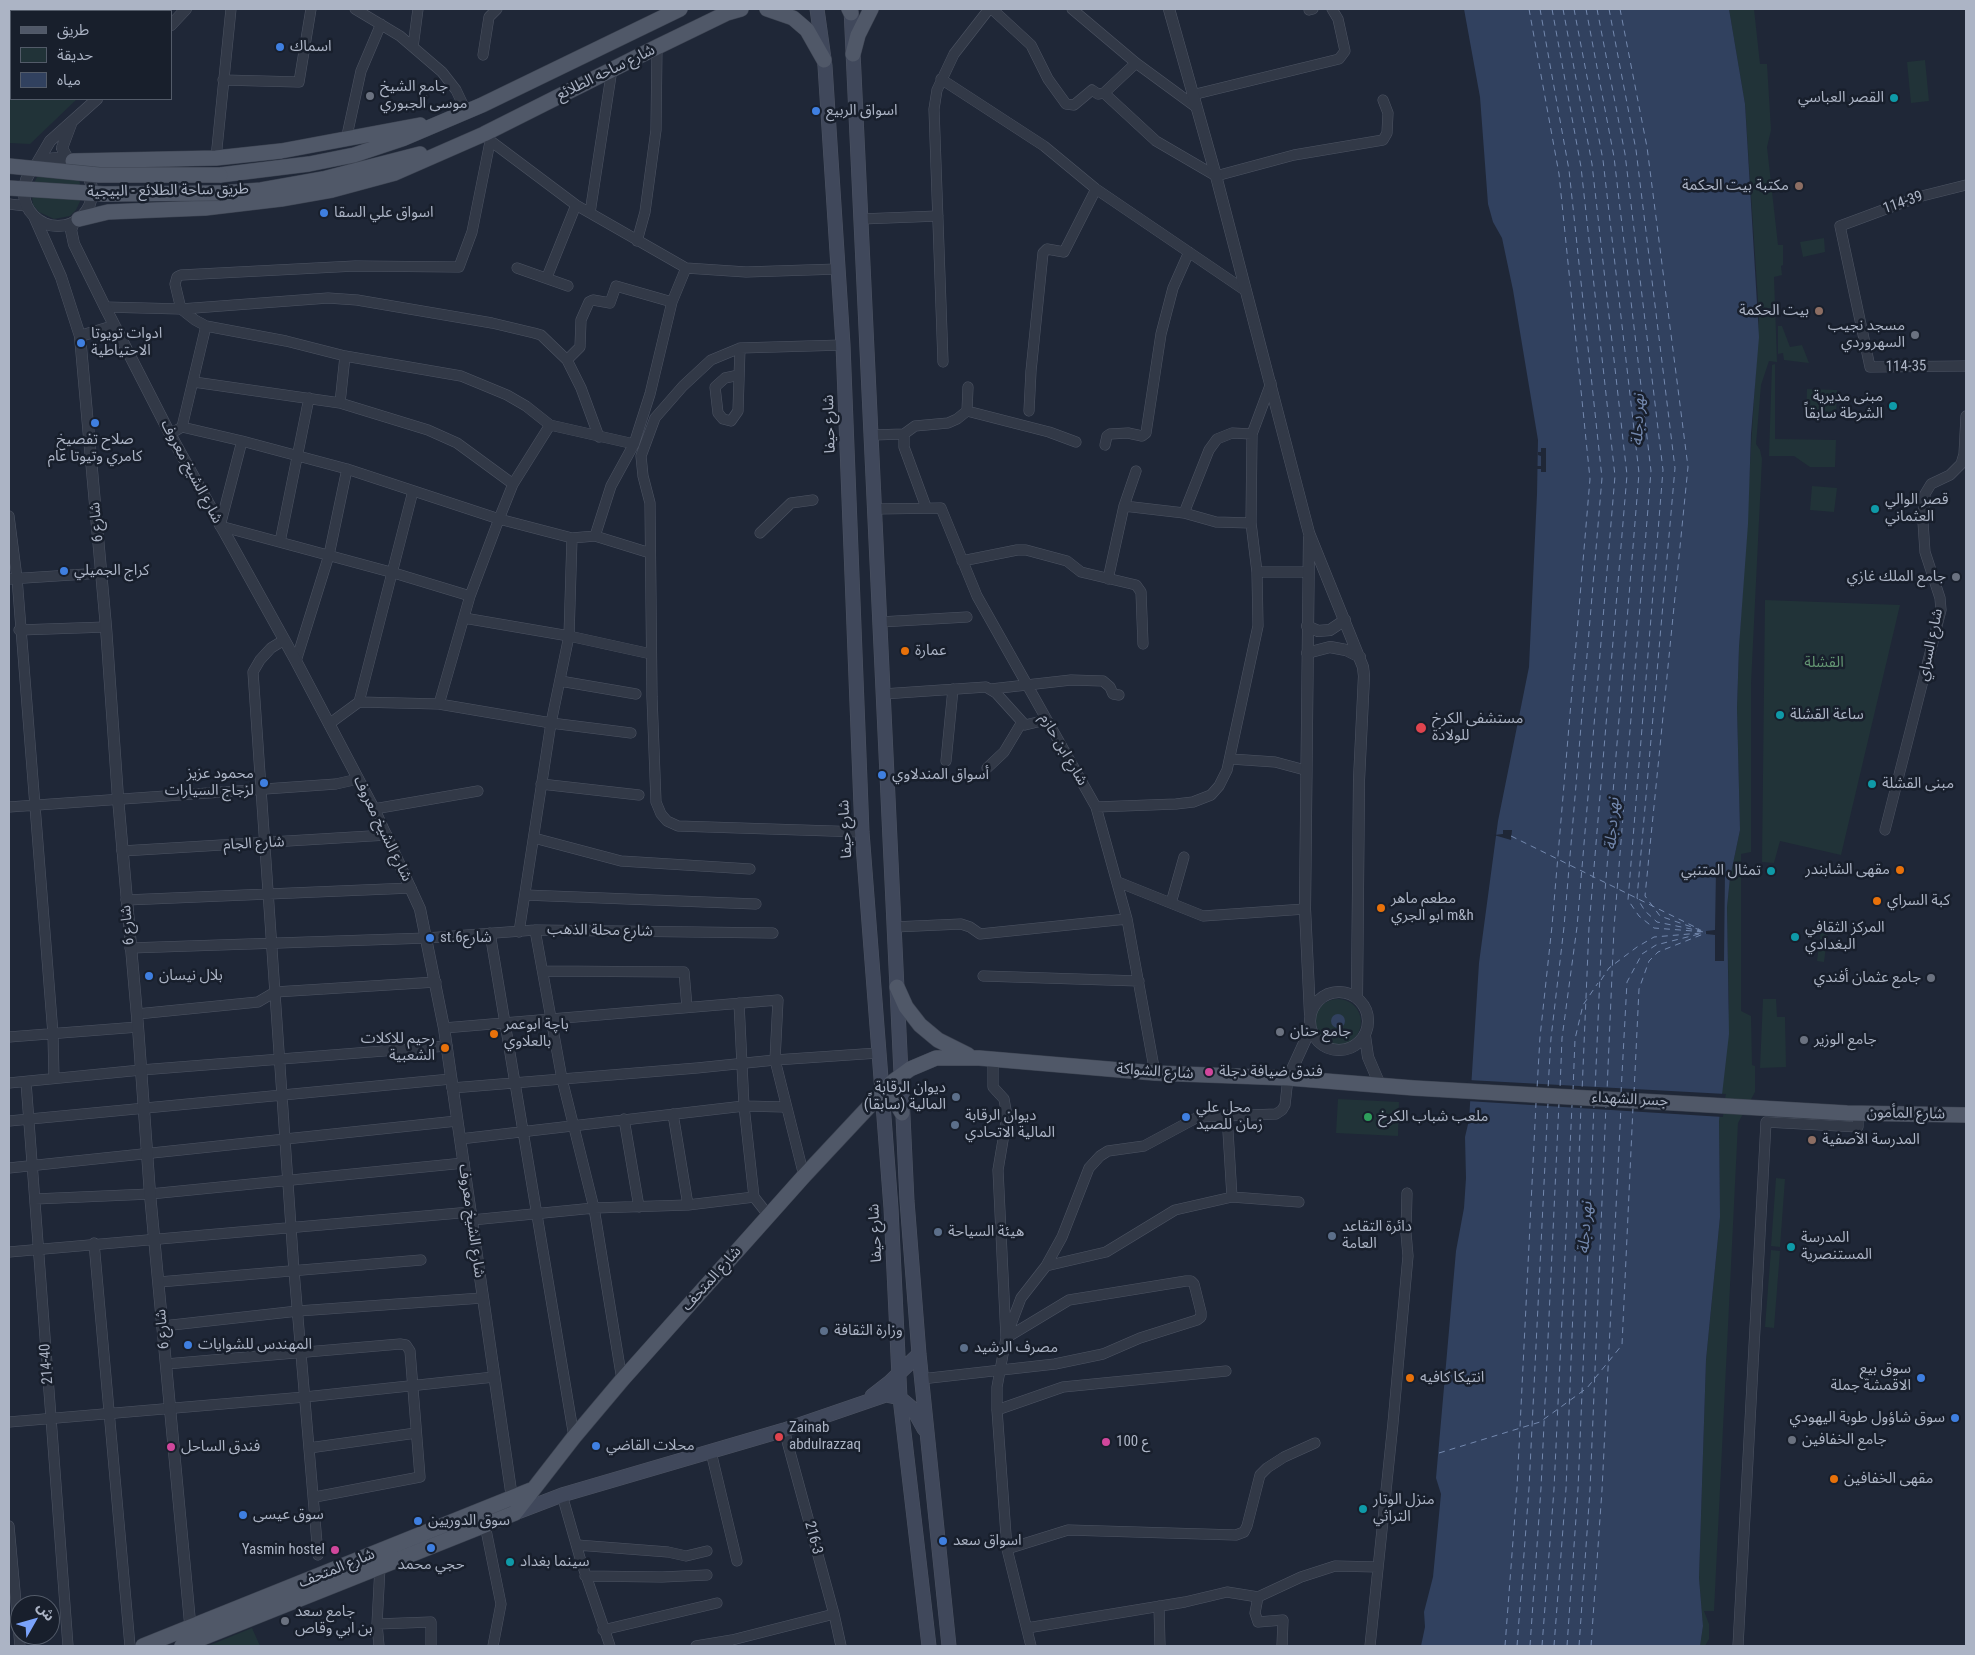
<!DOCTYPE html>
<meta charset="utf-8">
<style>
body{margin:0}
#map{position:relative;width:1975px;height:1655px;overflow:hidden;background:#1f2737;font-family:"Roboto Condensed","Noto Sans Arabic",sans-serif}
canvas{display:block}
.frame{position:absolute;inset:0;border:10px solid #acb4c5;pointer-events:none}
.legend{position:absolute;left:10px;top:10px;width:162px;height:90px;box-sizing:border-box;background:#181f2c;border:1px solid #535b69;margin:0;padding:6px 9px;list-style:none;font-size:15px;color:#acb4c5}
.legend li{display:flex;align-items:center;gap:10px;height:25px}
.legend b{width:25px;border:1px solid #535b69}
.north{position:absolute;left:10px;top:1595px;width:50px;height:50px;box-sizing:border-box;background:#181f2c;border:1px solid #535b69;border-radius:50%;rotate:52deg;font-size:14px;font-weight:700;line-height:20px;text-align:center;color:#acb4c5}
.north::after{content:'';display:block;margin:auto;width:18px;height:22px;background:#7aa3fb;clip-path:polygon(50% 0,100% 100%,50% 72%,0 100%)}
</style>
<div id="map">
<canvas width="1975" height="1655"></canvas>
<div class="frame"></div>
<ul class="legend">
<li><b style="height:6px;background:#505868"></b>طريق</li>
<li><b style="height:14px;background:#213338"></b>حديقة</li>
<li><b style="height:14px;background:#31415f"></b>مياه</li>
</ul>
<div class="north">ش</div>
</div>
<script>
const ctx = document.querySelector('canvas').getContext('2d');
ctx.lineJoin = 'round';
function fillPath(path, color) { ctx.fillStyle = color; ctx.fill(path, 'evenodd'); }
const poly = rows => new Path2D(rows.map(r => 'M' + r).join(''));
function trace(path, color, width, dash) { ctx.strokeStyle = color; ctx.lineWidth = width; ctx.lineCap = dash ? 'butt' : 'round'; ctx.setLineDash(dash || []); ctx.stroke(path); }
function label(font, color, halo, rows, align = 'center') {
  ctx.font = font + ' "Roboto Condensed","Noto Sans Arabic",sans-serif'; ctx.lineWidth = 5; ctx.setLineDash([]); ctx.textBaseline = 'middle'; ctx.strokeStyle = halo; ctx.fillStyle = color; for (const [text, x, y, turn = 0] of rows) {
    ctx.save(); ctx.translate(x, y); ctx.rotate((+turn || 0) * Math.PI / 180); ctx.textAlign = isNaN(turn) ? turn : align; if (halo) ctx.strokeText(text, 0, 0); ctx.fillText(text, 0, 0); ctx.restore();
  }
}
fillPath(poly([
 [9,9,170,9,167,11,11,11,11,99,77,99,30,144,9,143],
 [1729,9,1754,9,1760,64,1767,64,1771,130,1767,147,1778,245,1783,245,1783,265,1781,266,1782,275,1774,277,1777,362,1769,361,1761,385,1756,444,1760,450,1762,459,1751,684,1751,852,1741,854,1741,1011,1751,1016,1752,1065,1755,1066,1755,1092,1738,1123,1714,1611,1704,1611,1709,1624,1709,1639,1705,1646,1700,1646,1703,1626,1699,1578,1706,1360,1720,1217,1719,1121,1729,1007,1727,907,1730,878,1740,830,1737,708,1739,647,1759,315,1745,104],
 [1925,60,1929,101,1911,103,1907,62],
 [40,172,79,180,83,195,76,210,70,216,54,219,39,212,33,205,31,188],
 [1824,238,1825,252,1803,257,1800,242],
 [1778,326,1782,326,1790,347,1802,345,1809,363,1784,360,1783,353,1778,354],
 [1775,364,1775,439,1836,440,1835,467,1810,467,1794,456,1769,456,1772,365],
 [1807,389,1837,390,1836,418,1806,417],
 [1812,486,1837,488,1834,512,1810,510],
 [1765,600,1900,605,1841,855,1780,841,1774,863,1762,862],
 [1821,930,1828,931,1824,962,1817,961],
 [1763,999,1776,999,1777,1017,1785,1017,1786,1067,1760,1068],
 '1315 1022a23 23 0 1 1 46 0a23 23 0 1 1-46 0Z',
 [1338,1099,1399,1102,1398,1136,1336,1133],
 [1776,1178,1785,1179,1780,1247,1771,1246],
 [1771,1250,1780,1251,1774,1328,1765,1327],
 [252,1628,260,1646,208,1646]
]), '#213338');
fillPath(poly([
 [1464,9,1729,9,1745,104,1759,337,1751,434,1748,524,1739,647,1737,708,1740,830,1730,878,1727,907,1729,1034,1719,1121,1720,1217,1706,1360,1699,1578,1703,1626,1700,1646,1421,1646,1425,1627,1424,1612,1433,1577,1441,1494,1436,1478,1456,1251,1464,1208,1466,1178,1465,1137,1469,1120,1479,963,1498,821,1529,667,1537,494,1538,440,1513,290,1502,238,1493,222,1488,204,1480,97],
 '1331 1021a7 7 0 1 1 14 0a7 7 0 1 1-14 0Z'
]), '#31415f');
fillPath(poly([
 [1541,448,1546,448,1546,472,1541,472,1541,469,1537,469,1537,466,1541,466,1541,456,1538,455,1538,452,1541,452],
 [1503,830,1512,830,1511,840,1494,835,1503,834],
 [1716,870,1725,870,1724,961,1715,961,1715,935,1706,934,1706,931,1715,930],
 [1468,1080,1726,1094,1725,1098,1723,1117,1467,1101]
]), '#1f2737');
trace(poly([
 [1529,9,1559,174,1590,479,1552,926,1540,1037,1537,1089],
 [1540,9,1569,170,1602,478,1564,927,1551,1038,1548,1089],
 [1552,9,1581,167,1615,476,1577,927,1562,1038,1560,1089],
 [1563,9,1592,164,1627,475,1589,927,1582,1092],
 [1574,9,1603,160,1639,473,1602,928,1595,1091],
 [1586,9,1614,157,1651,471,1614,928,1607,1091],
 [1597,9,1625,154,1663,470,1628,900,1639,916,1654,928,1706,932],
 [1609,9,1636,150,1675,468,1637,898,1645,911,1657,922,1701,931],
 [1620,9,1647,147,1688,467,1645,896,1660,916,1703,931],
 [1511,836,1699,929],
 [1601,980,1609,968,1637,947,1654,937,1701,933],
 [1573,1091,1575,1039,1583,1005,1598,983],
 [1621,1093,1627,982,1642,954,1656,945,1703,933],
 [1634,1093,1639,989,1649,961,1658,952,1706,933],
 [1439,1453,1540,1422,1587,1388,1622,1345,1633,1107],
 [1505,1646,1517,1488,1536,1103],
 [1517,1646,1529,1488,1548,1103],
 [1530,1646,1541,1488,1559,1103],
 [1542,1646,1554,1489,1572,1105],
 [1554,1646,1566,1489,1581,1106],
 [1567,1646,1578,1489,1594,1105],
 [1579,1646,1590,1490,1606,1105],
 [1591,1646,1602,1490,1621,1107]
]), '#7388ae', 1, [6, 5]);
const minor = poly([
 [355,9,400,36,442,72,456,90,466,111],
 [992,9,1031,45,1048,79,1066,104,1074,105,1092,90,1098,94,1104,93,1156,141,1216,176,1294,155,1383,140,1387,133,1388,113,1383,100],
 [1072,9,1136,63,1196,107],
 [1309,10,1313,9],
 [413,47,418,9],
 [483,55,489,17,497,9],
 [941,79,1044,146,1096,189,1246,291],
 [223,80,299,82,311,9],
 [1104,93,1136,63],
 [1192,95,1339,59,1345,51,1338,19,1332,9],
 [488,139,576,205,686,268,746,272,838,269],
 [346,140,361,71,381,24],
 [490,142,472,232,459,267,355,266,181,275,177,277,175,284,181,309,195,320,206,326,286,341,345,356,461,376,507,395,526,406,550,425,634,444],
 [216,158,231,9],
 [1966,185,1918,197,1840,226,1870,367,1966,366],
 [9,204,26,206],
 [590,213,612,69],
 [861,219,938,216],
 [637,241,645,212,656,130,657,47],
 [517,268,568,286],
 [547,277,576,205],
 [105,307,181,309,328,298,357,300,492,323,534,333,541,335,567,360,581,388,599,437],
 [843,345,740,348,711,360,683,386,655,418,641,456,643,476,650,503,652,697,656,802,661,814,667,821,678,826,862,832],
 [567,360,580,347,581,320,589,302,593,300,610,303,616,286,672,302],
 [943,362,934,109,937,90,954,54,989,9],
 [739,375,725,378,715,387,718,413,723,419,731,421,738,411,740,348],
 [194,382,340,403,428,430,457,443,513,484],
 [340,403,345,356],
 [967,411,1049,432,1076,442],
 [1029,411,1031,371,1043,253,1047,249,1064,252,1096,189],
 [182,427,206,326],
 [170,434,182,427,242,441,347,469,499,519,572,538,595,536,650,553],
 [872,435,904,434],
 [242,441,220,526,394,573,470,596],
 [1105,445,1107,436,1110,434,1128,433,1142,436,1146,433,1161,334,1173,288,1189,252],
 [1124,506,1184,513,1216,522,1251,523],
 [926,507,904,447,904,434,915,426,948,423,957,419,967,411,968,387],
 [875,509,941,508,977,596,1096,807,1127,919,1155,1073],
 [1184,513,1209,450,1217,439,1232,433,1252,434],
 [9,516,17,578,53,1034,54,1078],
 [760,533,791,503,813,500],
 [595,536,611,486,634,444,650,394,672,302,686,268],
 [280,542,309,398],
 [962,561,1017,550,1026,550,1067,561,1081,572,1136,585,1141,592,1143,644],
 [1257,572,1308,572],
 [9,579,102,573],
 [1108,579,1124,506,1136,471],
 [464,618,569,636,651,654],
 [880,622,967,617],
 [19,630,106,627],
 [284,640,271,648,260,660,253,672,294,1271,318,1555],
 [296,661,329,555,347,469],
 [560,681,636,694],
 [991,689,1071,680,1103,681,1110,687,1113,694,1119,695],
 [883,694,986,687,996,693,1025,725,1046,720],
 [359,702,413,491],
 [439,704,470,596,499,519,513,484,550,425],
 [329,724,359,702,439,704,551,723,631,733],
 [1231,759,1275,762,1305,770],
 [946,761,953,689],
 [987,768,1004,752,1022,722],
 [541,784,639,795],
 [9,807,336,784,358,779],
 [1096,807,1176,804,1193,802,1211,795,1219,786,1227,770,1258,626,1257,572,1251,523,1252,434,1271,383],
 [374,809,478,791],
 [1885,830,1941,610,1940,598,1925,552,1923,522,1925,494,1931,484,1950,475,1961,464,1964,454,1966,416],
 [534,838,621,861,750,869],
 [122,851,387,835],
 [1118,882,1203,916,1305,909],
 [525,895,756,904],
 [126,900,411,888],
 [1171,903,1184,857],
 [894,927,961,924,970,927,980,934,1127,919],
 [535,930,562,1079,594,1208,622,1380],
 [519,932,551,723,569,636,572,538],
 [490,933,574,1437],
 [130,948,427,938,535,930,773,933],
 [543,971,684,972,687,1007],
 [983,976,1139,981],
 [739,1003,744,1106,754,1197,769,1216],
 [137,1014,258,1002,275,992,436,982],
 [444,1028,778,1000,775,1060,804,1176],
 [9,1037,138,1027],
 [993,1059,993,1087,1004,1099,1007,1116,998,1170,1006,1338,997,1387,997,1410,1007,1549,1031,1646],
 [26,1082,68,1646],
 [9,1083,141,1070,447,1046],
 [452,1088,697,1068,775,1060,878,1053],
 [673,1114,688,1205],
 [624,1119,639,1207],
 [9,1121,451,1079],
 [460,1139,744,1106,785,1107],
 [9,1168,457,1121],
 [1232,1197,1299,1202],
 [35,1199,150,1194,464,1163],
 [472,1220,594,1208,688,1205,754,1197],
 [94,1243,130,1646],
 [9,1252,471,1212],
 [1046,1266,1106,1252,1175,1210,1232,1197,1227,1115],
 [159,1282,421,1260],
 [163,1326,298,1311,482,1298],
 [1007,1335,1021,1298,1046,1266,1062,1237,1089,1168,1100,1156,1108,1151,1144,1146,1198,1117,1276,1114,1282,1110,1285,1105,1288,1078],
 [166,1364,400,1344,406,1345,410,1351,420,1477,315,1497],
 [921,1379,1055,1364,1103,1354,1140,1338,1197,1320,1201,1317,1201,1312,1194,1284,1191,1281,1186,1281,1069,1300,1006,1338],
 [997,1410,1063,1387,1226,1371],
 [9,1422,305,1397,494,1377],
 [784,1430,834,1614,841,1646],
 [309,1448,416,1433],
 [711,1452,737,1561],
 [562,1495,580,1558,610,1646],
 [485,1525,501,1604,493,1646],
 [9,1526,20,1646],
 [577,1545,668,1552,686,1556,707,1551],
 [1007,1549,1068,1530,1236,1535,1244,1532,1247,1526,1260,1475,1267,1468,1284,1457,1315,1443],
 [585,1576,662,1577,707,1575],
 [1258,1597,1255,1613,1258,1622,1283,1620,1282,1646],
 [1159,1606,1160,1646],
 [377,1624,431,1622,431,1646],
 [1027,1628,1185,1602,1227,1592,1258,1597,1301,1577,1335,1566,1378,1567],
 [603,1630,717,1603],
 [379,1646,377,1624,380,1567],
 [696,1646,732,1640,834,1614],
 [1370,1646,1393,1423,1408,1256,1406,1233,1407,1193],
 [1738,1646,1766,1122,1858,1127,1858,1113]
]);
const tertiary = poly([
 [1169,9,1216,176,1309,533,1363,667,1364,676,1359,780,1357,998],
 [171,25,186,9],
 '24 192a34 34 0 1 1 68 0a34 34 0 1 1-68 0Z',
 [68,159,62,148,71,124],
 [36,165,50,141,97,99],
 [34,216,61,277,80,336,106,627,118,798,138,1027,150,1194,191,1633],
 [74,222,71,230,74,244,105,307,170,434,296,661,374,809,420,909,444,1028,512,1498],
 [80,336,114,326],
 [1309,538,1305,909,1310,1014],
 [1307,626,1318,631,1330,630,1345,620],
 [1307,653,1330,647,1346,650,1360,657],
 '1310 1021a29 29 0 1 1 58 0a29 29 0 1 1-58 0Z',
 [1365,1036,1368,1057,1380,1085],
 [1288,1078,1310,1030]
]);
const secondary = poly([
 [817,9,825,66,843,345,862,832,891,1208,900,1398,929,1646],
 [851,9,907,1201,919,1354,949,1646],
 [872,1396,890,1382,919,1354],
 [515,1513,562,1495,784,1430,886,1395,900,1398,913,1409,924,1429]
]);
const primary = poly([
 [767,9,793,18,807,30,824,60],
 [849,9,851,13],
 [853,54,858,35,871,9],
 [73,161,216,158,281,151,420,125],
 [220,175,309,164,354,155,402,139,482,105,680,9],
 [221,193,261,190,323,179,420,154],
 [79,219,108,212,205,208,281,199,332,190,395,173,484,134,657,47,727,13,741,9],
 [897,987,906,1007,920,1025,938,1040,968,1055],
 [882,1092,896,1103,902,1113],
 [143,1646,531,1490],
 [182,1646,515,1513,574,1437,622,1380,804,1176,891,1083,910,1069,936,1058,979,1058,1155,1073,1288,1078,1414,1088,1847,1113,1966,1115]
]);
trace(minor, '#4d5463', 11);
trace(tertiary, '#4d5463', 12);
trace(secondary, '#4d5463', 15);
trace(primary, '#3c4351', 16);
trace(minor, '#323947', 10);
trace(tertiary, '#323947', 11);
trace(secondary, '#40485b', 14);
trace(primary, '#505868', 15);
const primaryBridge = poly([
 [9,166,99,175,220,175],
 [9,188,104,194,221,193]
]);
trace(primaryBridge, '#3c4351', 16, []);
trace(primaryBridge, '#505868', 15);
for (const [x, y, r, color] of [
 [280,47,5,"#3f7fe0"],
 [370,96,5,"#6b7280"],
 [1894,98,5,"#0f9aa8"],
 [816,111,5,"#3f7fe0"],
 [1799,186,5,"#8d6e63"],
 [324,213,5,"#3f7fe0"],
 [1819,311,5,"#8d6e63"],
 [1915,335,5,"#6b7280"],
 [81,343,5,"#3f7fe0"],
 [1893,406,5,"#0f9aa8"],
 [95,423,5,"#3f7fe0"],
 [1875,509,5,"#0f9aa8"],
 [64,571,5,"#3f7fe0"],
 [1956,577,5,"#6b7280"],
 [905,651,5,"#e8710a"],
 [1780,715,5,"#0f9aa8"],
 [1421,728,6,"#e0444e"],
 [882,775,5,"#3f7fe0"],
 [264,783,5,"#3f7fe0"],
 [1872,784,5,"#0f9aa8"],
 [1900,870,5,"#e8710a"],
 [1771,871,5,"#0f9aa8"],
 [1877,901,5,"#e8710a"],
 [1381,908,5,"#e8710a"],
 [1795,937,5,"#0f9aa8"],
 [430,938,5,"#3f7fe0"],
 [149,976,5,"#3f7fe0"],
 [1931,978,5,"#6b7280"],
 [1280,1032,5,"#6b7280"],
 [494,1034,5,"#e8710a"],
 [1804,1040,5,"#6b7280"],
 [445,1048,5,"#e8710a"],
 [1209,1072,5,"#d1479c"],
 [956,1097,5,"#5c6f8a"],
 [1186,1117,5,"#3f7fe0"],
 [1368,1117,5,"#2e9e5b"],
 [955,1125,5,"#5c6f8a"],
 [1812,1140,5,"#8d6e63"],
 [938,1232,5,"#5c6f8a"],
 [1332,1236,5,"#5c6f8a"],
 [1791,1247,5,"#0f9aa8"],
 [824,1331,5,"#5c6f8a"],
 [188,1345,5,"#3f7fe0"],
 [964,1348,5,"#5c6f8a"],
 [1410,1378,5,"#e8710a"],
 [1921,1378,5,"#3f7fe0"],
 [1955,1418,5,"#3f7fe0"],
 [779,1437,5,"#e0444e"],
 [1792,1440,5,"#6b7280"],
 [1106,1442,5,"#d1479c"],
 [596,1446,5,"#3f7fe0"],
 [171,1447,5,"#d1479c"],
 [1834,1479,5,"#e8710a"],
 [1363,1509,5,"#0f9aa8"],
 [243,1515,5,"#3f7fe0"],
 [418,1521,5,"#3f7fe0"],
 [943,1541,5,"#3f7fe0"],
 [431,1548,5,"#3f7fe0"],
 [335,1550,5,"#d1479c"],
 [510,1562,5,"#0f9aa8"],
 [285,1621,5,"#6b7280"]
]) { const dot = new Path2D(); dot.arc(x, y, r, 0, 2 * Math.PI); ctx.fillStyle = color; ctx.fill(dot); trace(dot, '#181f2c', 2); }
label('15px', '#acb4c5', '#181f2c', [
 ["اسماك",290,47],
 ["جامع الشيخ",380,87],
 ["موسى الجبوري",380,104],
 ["القصر العباسي",1884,98,"right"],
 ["اسواق الربيع",826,111],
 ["مكتبة بيت الحكمة",1789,186,"right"],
 ["اسواق علي السقا",334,213],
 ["بيت الحكمة",1809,311,"right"],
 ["مسجد نجيب",1905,326,"right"],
 ["السهروردي",1905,343,"right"],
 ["ادوات تويوتا",91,334],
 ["الاحتياطية",91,351],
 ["مبنى مديرية",1883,397,"right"],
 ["الشرطة سابقاً",1883,414,"right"],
 ["صلاح تفصيخ",95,440,"center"],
 ["كامري وتيوتا عام",95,457,"center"],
 ["قصر الوالي",1885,500],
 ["العثماني",1885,517],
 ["كراج الجميلي",74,571],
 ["جامع الملك غازي",1946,577,"right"],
 ["عمارة",915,651],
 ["ساعة القشلة",1790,715],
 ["مستشفى الكرخ",1432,719],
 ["للولادة",1432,736],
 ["محمود عزيز",254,774,"right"],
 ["لزجاج السيارات",254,791,"right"],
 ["أسواق المندلاوي",892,775],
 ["مبنى القشلة",1882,784],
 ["مقهى الشابندر",1890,870,"right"],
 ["تمثال المتنبي",1761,871,"right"],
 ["مطعم ماهر",1391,899],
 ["ابو الجري m&h",1391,916],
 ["كبة السراي",1887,901],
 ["المركز الثقافي",1805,928],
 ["البغدادي",1805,945],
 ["st.شارع6",440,938],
 ["بلال نيسان",159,976],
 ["جامع عثمان أفندي",1921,978,"right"],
 ["باچة ابوعمر",504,1025],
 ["بالعلاوي",504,1042],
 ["جامع حنان",1290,1032],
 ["رحيم للاكلات",435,1039,"right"],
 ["الشعبية",435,1056,"right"],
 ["جامع الوزير",1814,1040],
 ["فندق ضيافة دجلة",1219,1072],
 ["ديوان الرقابة",946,1088,"right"],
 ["المالية (سابقاً)",946,1105,"right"],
 ["محل علي",1196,1108],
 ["زمان للصيد",1196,1125],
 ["ديوان الرقابة",965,1116],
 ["المالية الاتحادي",965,1133],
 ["ملعب شباب الكرخ",1378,1117],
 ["المدرسة الآصفية",1822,1140],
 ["دائرة التقاعد",1342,1227],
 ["العامة",1342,1244],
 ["هيئة السياحة",948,1232],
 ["المدرسة",1801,1238],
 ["المستنصرية",1801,1255],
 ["وزارة الثقافة",834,1331],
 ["المهندس للشوايات",198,1345],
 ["مصرف الرشيد",974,1348],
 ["سوق بيع",1911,1369,"right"],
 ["الاقمشة جملة",1911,1386,"right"],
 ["انتيكا كافيه",1420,1378],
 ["سوق شاؤول طوبة اليهودي",1945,1418,"right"],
 ["Zainab",789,1428],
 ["abdulrazzaq",789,1445],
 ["جامع الخفافين",1802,1440],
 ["100 ع",1116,1442],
 ["محلات القاضي",606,1446],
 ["فندق الساحل",181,1447],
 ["مقهى الخفافين",1844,1479],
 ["منزل الوتار",1373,1500],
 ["التراثي",1373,1517],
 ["سوق عيسى",253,1515],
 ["سوق الدوريين",428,1521],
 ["اسواق سعد",953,1541],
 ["Yasmin hostel",325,1550,"right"],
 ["سينما بغداد",520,1562],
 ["حجي محمد",431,1565,"center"],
 ["جامع سعد",295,1612],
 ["بن ابي وقاص",295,1629]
], 'left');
label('15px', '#acb4c5', '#181f2c', [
 ["شارع ساحه الطلائع",606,73,-26],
 ["طريق ساحة الطلائع - البيجية",168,191,-1],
 ["114-39",1903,203,-19],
 ["114-35",1906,367,-1],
 ["شارع حيفا",830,424,-92],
 ["شارع الشيخ معروف",191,472,62],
 ["شارع 6",97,522,-95],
 ["شارع السراي",1931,645,-78],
 ["شارع ابن حازم",1063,750,60],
 ["شارع الشيخ معروف",382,829,64],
 ["شارع حيفا",846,829,-93],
 ["شارع الجام",254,844,-3],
 ["شارع 6",128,925,-95],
 ["شارع محلة الذهب",600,931,1],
 ["شارع الشواكة",1155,1072,4],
 ["جسر الشهداء",1630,1100,3],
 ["شارع المأمون",1906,1114,1],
 ["شارع الشيخ معروف",471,1221,82],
 ["شارع حيفا",876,1233,-93],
 ["شارع المتحف",712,1279,-48],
 ["شارع 6",163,1329,-95],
 ["214-40",47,1364,-94],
 ["216-3",813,1538,75],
 ["شارع المتحف",337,1569,-22]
]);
label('15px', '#639572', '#181f2c', [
 ["القشلة",1824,663]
]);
label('italic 16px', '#7388ae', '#181f2c', [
 ["نهر دجلة",1639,420,-88],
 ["نهر دجلة",1613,824,-86],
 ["نهر دجلة",1586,1228,-86]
]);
</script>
